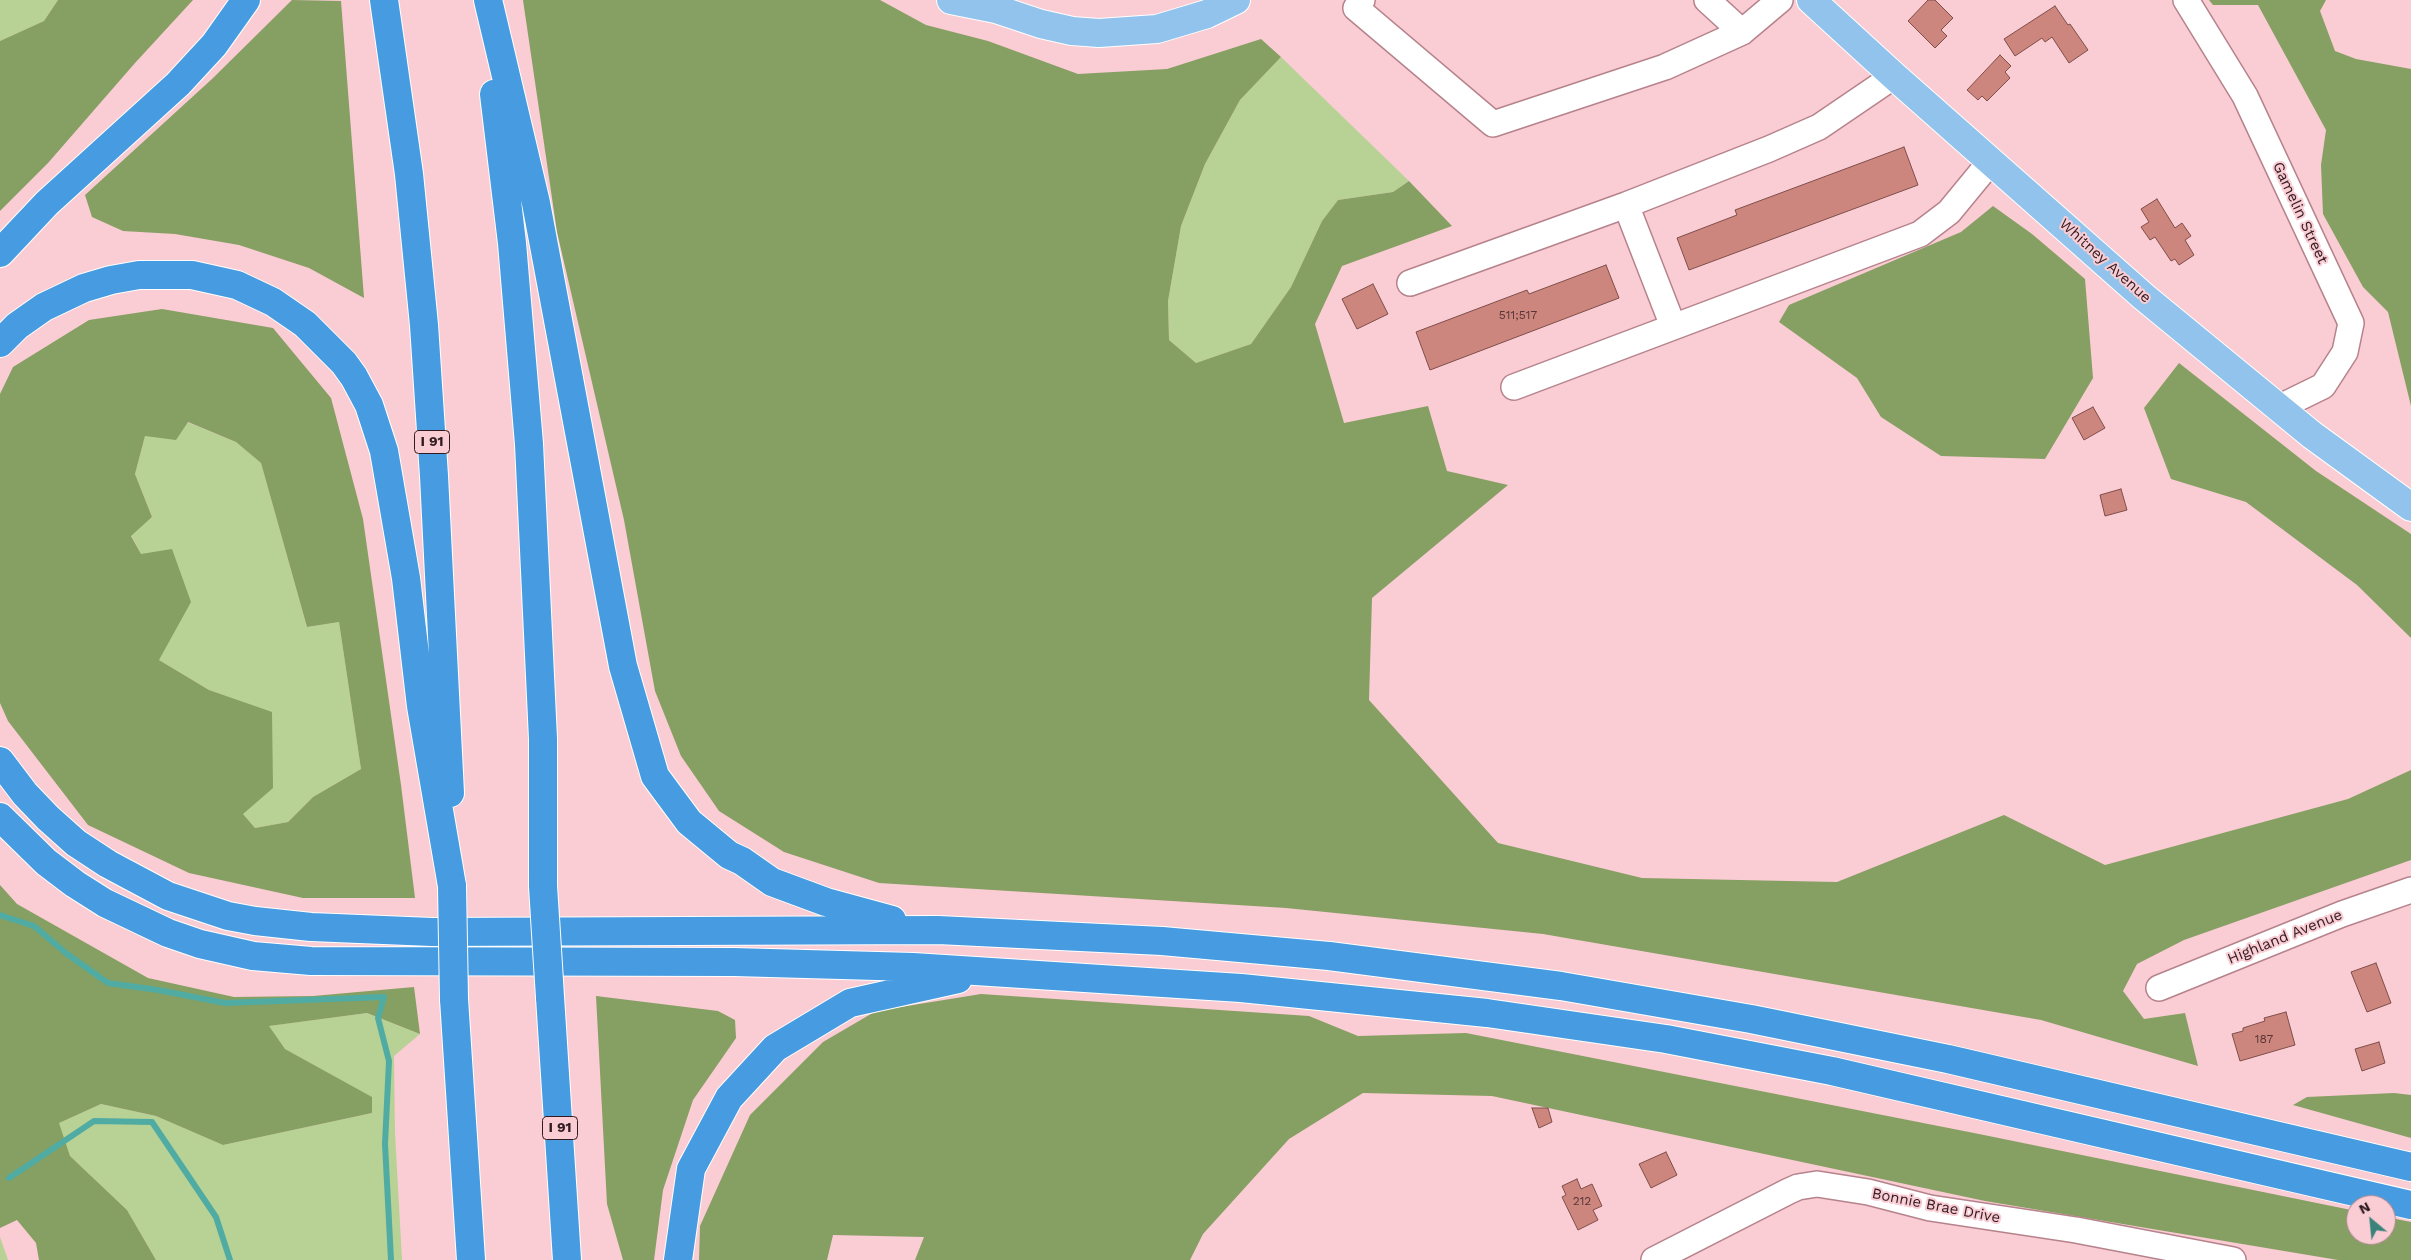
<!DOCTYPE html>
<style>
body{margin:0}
#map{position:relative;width:2411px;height:1260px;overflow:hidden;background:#faccd4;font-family:"Work Sans",sans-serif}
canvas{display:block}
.north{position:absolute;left:2346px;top:1195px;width:50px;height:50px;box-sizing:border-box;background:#faccd4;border:1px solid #a9868c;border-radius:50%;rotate:332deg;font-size:14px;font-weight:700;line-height:20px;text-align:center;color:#301c20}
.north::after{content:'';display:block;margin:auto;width:18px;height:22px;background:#3b827a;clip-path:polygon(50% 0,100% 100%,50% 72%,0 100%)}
</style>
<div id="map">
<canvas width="2411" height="1260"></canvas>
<div class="north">N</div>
</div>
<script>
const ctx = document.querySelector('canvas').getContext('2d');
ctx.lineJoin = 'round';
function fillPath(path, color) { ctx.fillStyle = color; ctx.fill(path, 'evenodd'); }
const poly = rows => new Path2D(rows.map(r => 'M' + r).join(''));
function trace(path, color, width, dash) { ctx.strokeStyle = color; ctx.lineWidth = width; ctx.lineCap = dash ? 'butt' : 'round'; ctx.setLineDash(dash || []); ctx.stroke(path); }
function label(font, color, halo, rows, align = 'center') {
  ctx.font = font + ' "Work Sans",sans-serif'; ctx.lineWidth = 4; ctx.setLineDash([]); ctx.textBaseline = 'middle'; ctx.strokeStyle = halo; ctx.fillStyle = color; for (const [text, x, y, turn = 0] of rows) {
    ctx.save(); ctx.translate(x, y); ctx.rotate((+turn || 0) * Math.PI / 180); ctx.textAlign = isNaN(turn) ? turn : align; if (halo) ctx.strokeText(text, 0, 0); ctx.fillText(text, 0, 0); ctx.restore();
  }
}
fillPath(poly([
 [0,0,58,0,44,21,0,41],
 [1281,57,1409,181,1393,192,1338,200,1322,221,1291,287,1251,344,1196,363,1169,340,1168,301,1181,226,1205,164,1240,100],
 [187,422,236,442,261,463,307,627,339,622,361,769,313,797,288,822,255,828,243,814,272,713,209,690,159,660,141,554,131,535,152,517,135,474,145,436],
 [367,1013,420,1034,394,1056,395,1133,402,1260,156,1260,127,1210,70,1156,58,1123,101,1104,156,1116,223,1145,372,1113,371,1097,285,1049,268,1026],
 [0,1237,8,1260,0,1260]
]), '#b8d295');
fillPath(poly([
 [58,0,193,0,135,63,48,163,0,211,0,41,44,21],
 [292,0,341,1,364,298,309,268,239,245,175,234,123,231,92,217,85,195,212,79],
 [523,0,880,0,926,25,988,41,1078,74,1167,69,1261,39,1281,57,1240,100,1205,164,1181,226,1168,301,1169,340,1196,363,1251,344,1291,287,1322,221,1338,200,1393,192,1409,181,1452,226,1342,266,1315,324,1344,423,1428,406,1447,471,1508,485,1372,598,1369,700,1498,843,1642,878,1837,882,2004,815,2105,865,2348,799,2411,770,2411,860,2184,940,2137,964,2123,991,2144,1019,2185,1013,2198,1066,2041,1020,1543,934,1286,908,879,883,784,852,719,811,681,756,655,691,624,520,557,232],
 [2209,0,2326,0,2320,11,2335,51,2356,59,2411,69,2411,406,2388,312,2363,287,2323,214,2321,165,2326,130,2258,5,2213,5],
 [1993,206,2032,234,2085,279,2093,378,2045,459,1941,456,1881,417,1857,378,1779,322,1789,305,1961,232],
 [162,309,273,328,331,398,363,519,401,785,415,898,303,898,189,873,88,825,8,721,0,703,0,394,13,367,89,320],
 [188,422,236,442,261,463,307,627,339,622,361,769,313,797,288,822,255,828,243,814,273,788,272,712,209,690,159,660,191,602,172,549,141,554,131,536,152,517,135,474,145,436,176,440],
 [2179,363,2316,471,2411,534,2411,638,2357,585,2246,502,2171,479,2144,408],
 [0,885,17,904,148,978,234,997,313,996,414,987,420,1034,367,1013,269,1026,285,1049,372,1097,372,1113,223,1145,156,1116,101,1104,59,1123,70,1156,127,1210,156,1260,39,1260,36,1243,17,1220,0,1228],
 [981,994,1309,1016,1358,1036,1466,1033,1979,1134,2356,1211,2356,1235,2386,1235,2386,1217,2411,1222,2411,1260,2338,1260,1985,1201,1492,1096,1363,1093,1289,1139,1203,1234,1190,1260,915,1260,924,1237,833,1235,827,1260,699,1260,700,1226,750,1115,823,1042,876,1011],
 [596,996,718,1011,735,1020,736,1038,693,1100,663,1190,654,1260,623,1260,607,1204],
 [2394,1093,2411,1095,2411,1138,2293,1105,2307,1097]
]), '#869f62');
trace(poly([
 [0,915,34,926,67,954,108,983,158,990,225,1003,384,997,378,1018,389,1061,385,1144,391,1260],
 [9,1178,94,1121,152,1122,216,1217,230,1260]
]), '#50aca3', 6);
const building = poly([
 [1928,0,1935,0,1953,18,1941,30,1947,36,1935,48,1908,21,1928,0],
 [2055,6,2068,25,2070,24,2088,50,2069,63,2052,37,2045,42,2042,38,2015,56,2004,39,2055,6],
 [2000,55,2011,66,2005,72,2010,78,1987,101,1982,96,1978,100,1967,90,2000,55],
 [1904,147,1918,185,1689,270,1677,238,1737,215,1735,210,1904,147],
 [2157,199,2175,228,2182,223,2191,236,2185,240,2194,255,2179,265,2175,259,2171,261,2155,237,2150,240,2141,227,2149,222,2141,209,2157,199],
 [1606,265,1619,298,1430,370,1416,332,1527,290,1529,294,1606,265],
 [1373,284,1388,314,1357,329,1342,299,1373,284],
 [2093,407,2105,428,2084,440,2072,418,2093,407],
 [2121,489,2127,510,2105,516,2100,495,2121,489],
 [2376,963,2391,1003,2367,1012,2351,972,2376,963],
 [2286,1012,2295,1045,2240,1061,2232,1034,2243,1031,2243,1028,2265,1021,2264,1018,2286,1012],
 [2379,1042,2385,1063,2362,1071,2355,1049,2379,1042],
 [1532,1108,1548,1108,1552,1122,1539,1128,1532,1108],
 [1666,1152,1677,1175,1651,1188,1639,1164,1666,1152],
 [1577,1179,1581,1189,1592,1184,1602,1206,1593,1210,1598,1220,1578,1230,1562,1197,1566,1195,1562,1186,1577,1179]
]);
fillPath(building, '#cd867e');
trace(building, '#7e4e49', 1);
const minor = poly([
 [1362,0,1356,8,1493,124,1665,67,1742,32,1780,0],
 [1707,0,1742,32],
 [2186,0,2245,96,2351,323,2345,352,2323,386,2278,408],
 [1626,205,1673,326],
 [1410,283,1626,205,1769,149,1819,127,1894,76],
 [1514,387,1920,234,1949,212,1991,161],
 [2159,988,2342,914,2411,890],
 [1654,1260,1789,1191,1798,1187,1817,1184,1868,1192,1930,1208,2076,1230,2233,1260]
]);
const major = poly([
 [951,0,996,9,1041,24,1072,31,1099,33,1157,29,1207,14,1236,0],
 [1811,0,1894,76,2144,297,2312,435,2411,507]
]);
const highway = poly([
 [384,0,409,174,424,325,434,476,450,793],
 [488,0,536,203,623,666,655,776,689,822,729,855,742,861,772,882,826,902,892,920],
 [494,94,512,243,529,444,543,739,543,886],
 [0,253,47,203,178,84,214,45,246,0],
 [0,343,17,326,44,307,84,288,111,280,139,275,192,275,237,285,273,302,305,324,344,363,354,377,369,405,384,451,406,578,421,706,452,886],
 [0,761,25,794,48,818,76,843,108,864,168,896,228,916,255,921,311,927,432,932,938,930,1162,941,1329,956,1561,986,1751,1019,1948,1059,2411,1167],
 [0,817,46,862,75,884,105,903,168,933,200,944,253,956,311,961,734,962,913,967,1241,988,1487,1013,1666,1039,1832,1071,2411,1205],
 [550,997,567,1260],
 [454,999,471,1260],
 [678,1260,691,1169,729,1098,775,1048,850,1003,958,979]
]);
trace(minor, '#b6838c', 28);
trace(major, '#fff', 30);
trace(highway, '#fff', 30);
trace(minor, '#fff', 25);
trace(major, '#91c3ec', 28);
trace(highway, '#479be0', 28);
const highwayBridge = poly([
 [452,886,454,999],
 [543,886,550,997]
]);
trace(highwayBridge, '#fff', 30, []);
trace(highwayBridge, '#479be0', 28);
label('12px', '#573638', null, [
 ["511;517",1518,315],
 ["187",2264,1039],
 ["212",1582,1201]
]);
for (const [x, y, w] of [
 [432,442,35],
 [560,1128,35]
]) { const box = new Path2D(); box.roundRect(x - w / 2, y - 11.5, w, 23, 4); ctx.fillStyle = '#faccd4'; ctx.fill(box); trace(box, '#301c20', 1); }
label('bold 14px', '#301c20', null, [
 ["I 91",432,442],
 ["I 91",560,1128]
]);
label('15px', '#301c20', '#faccd4', [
 ["Gamelin Street",2300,213,65],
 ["Whitney Avenue",2105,261,42],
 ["Highland Avenue",2285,937,-22],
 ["Bonnie Brae Drive",1936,1206,11]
]);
</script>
